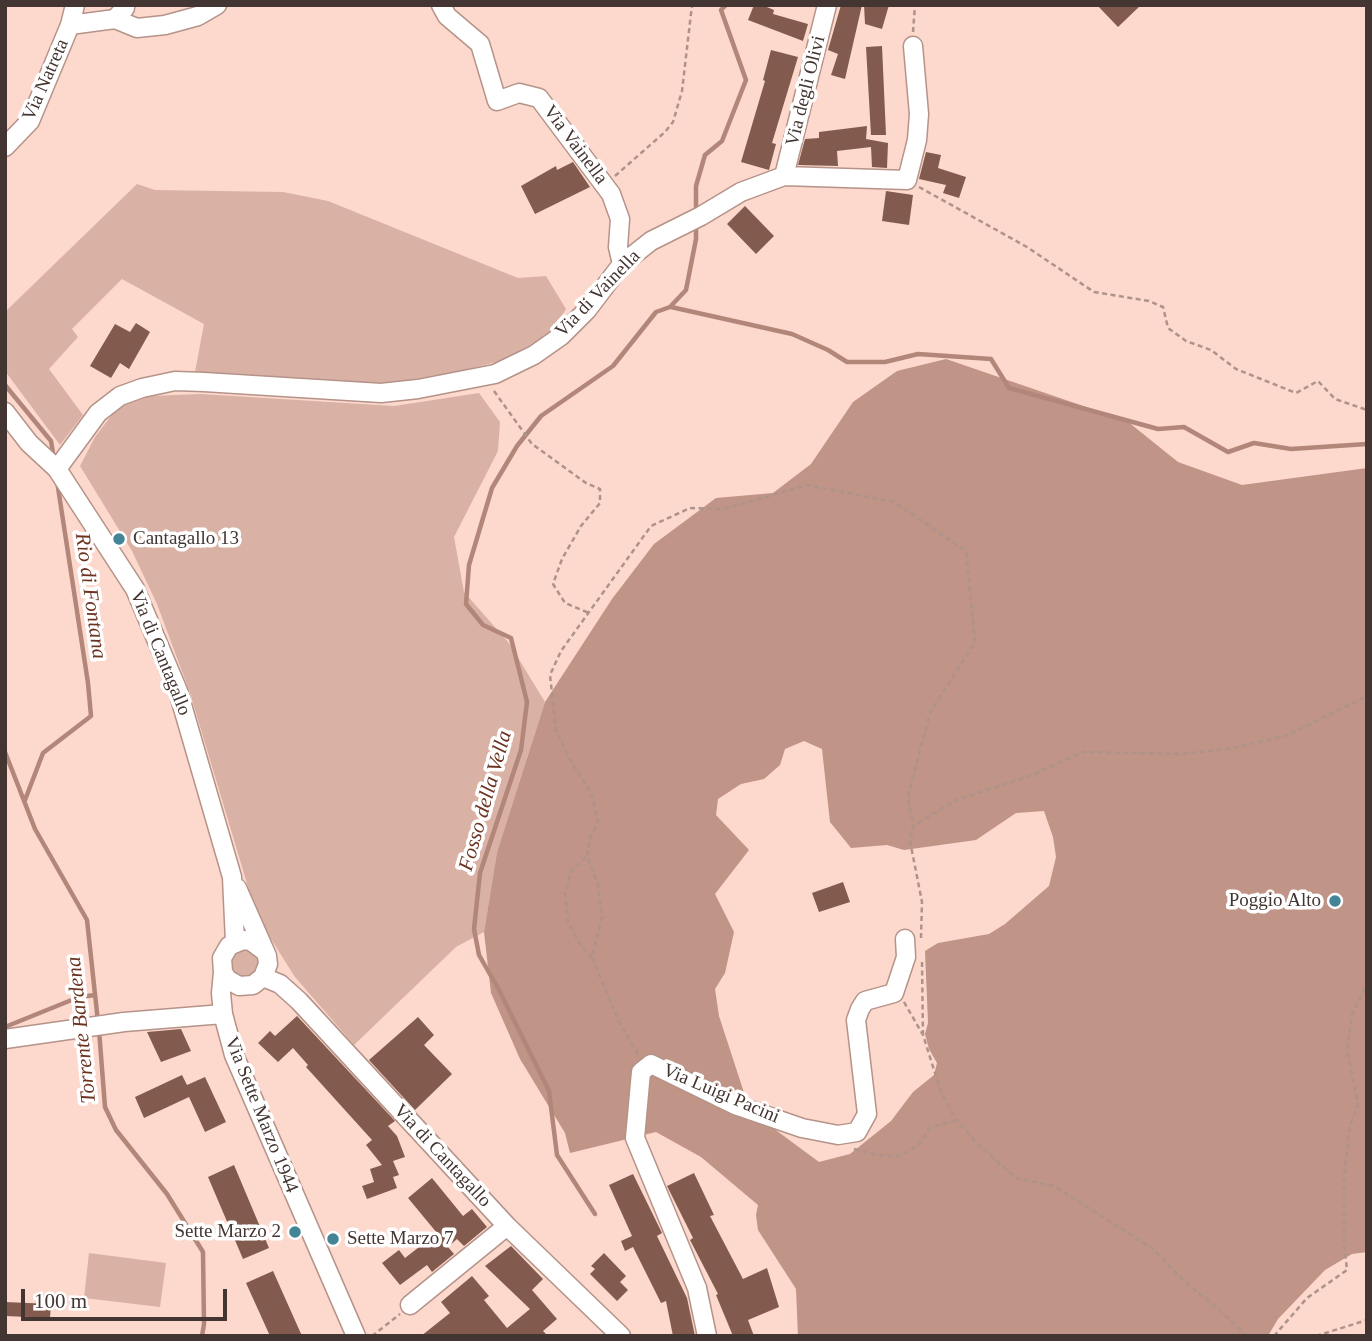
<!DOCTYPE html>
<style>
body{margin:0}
#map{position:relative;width:1372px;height:1341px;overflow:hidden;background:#fdd8cd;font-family:"Times New Roman",serif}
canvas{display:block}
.frame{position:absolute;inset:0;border:7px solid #433531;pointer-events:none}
.scale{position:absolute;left:21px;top:1289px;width:206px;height:32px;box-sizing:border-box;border:4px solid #433531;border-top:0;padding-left:9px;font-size:21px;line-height:24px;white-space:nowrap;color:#433531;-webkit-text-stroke:5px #fff;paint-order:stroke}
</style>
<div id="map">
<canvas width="1372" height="1341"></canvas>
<div class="frame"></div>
<div class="scale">100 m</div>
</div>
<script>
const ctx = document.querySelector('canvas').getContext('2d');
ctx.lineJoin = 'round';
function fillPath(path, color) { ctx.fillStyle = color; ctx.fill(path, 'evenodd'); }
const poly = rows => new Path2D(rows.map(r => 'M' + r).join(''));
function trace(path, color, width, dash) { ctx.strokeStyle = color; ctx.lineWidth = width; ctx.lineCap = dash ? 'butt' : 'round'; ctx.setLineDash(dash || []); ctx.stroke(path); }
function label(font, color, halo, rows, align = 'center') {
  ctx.font = font + ' "Times New Roman",serif'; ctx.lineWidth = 7; ctx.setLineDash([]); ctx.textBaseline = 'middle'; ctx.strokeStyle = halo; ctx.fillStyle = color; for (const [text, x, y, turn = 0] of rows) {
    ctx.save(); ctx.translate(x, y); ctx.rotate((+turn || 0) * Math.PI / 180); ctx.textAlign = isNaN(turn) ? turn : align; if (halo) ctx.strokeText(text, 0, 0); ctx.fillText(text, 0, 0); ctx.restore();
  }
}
fillPath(poly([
 [137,184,155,190,283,192,328,201,518,278,546,276,566,309,549,335,500,361,461,371,382,385,284,381,195,372,204,324,122,279,72,329,78,337,49,369,83,415,60,445,5,371,5,312],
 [479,393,500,422,498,451,454,537,464,592,509,643,545,702,497,852,484,932,456,947,354,1045,295,977,257,917,190,693,157,604,132,551,80,466,95,437,117,408,150,396,201,394,394,406],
 '230 964a14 14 0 1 1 28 0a14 14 0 1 1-28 0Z',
 [89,1253,166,1263,160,1307,84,1298]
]), '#dab1a5');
fillPath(poly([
 [946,359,1127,421,1178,462,1242,485,1367,468,1367,1252,1352,1254,1325,1270,1278,1319,1268,1336,798,1336,796,1289,758,1230,756,1215,758,1205,701,1157,656,1132,570,1153,565,1133,520,1059,491,993,484,932,497,852,545,702,612,599,654,544,716,498,773,493,811,464,853,402,897,371],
 [804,741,822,749,830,822,851,848,887,845,904,850,976,840,1016,813,1044,811,1053,837,1056,857,1049,886,1005,924,989,934,938,943,925,951,928,1023,925,1034,929,1049,937,1063,934,1075,913,1092,891,1121,850,1154,819,1162,750,1111,719,1016,715,989,725,973,734,932,715,894,749,850,716,815,718,799,741,784,764,779,780,765,785,749]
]), '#c09486');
trace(poly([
 [696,212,696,186,705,155,722,141,746,80,721,10,726,5],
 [671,307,792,334,828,350,847,362,885,362,918,354,991,359,1009,388,1158,429,1184,427,1228,452,1254,443,1291,449,1367,444],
 [5,385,51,441,54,459],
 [5,752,35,829,87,920,98,1022],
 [25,800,43,753,91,716,88,683,57,481],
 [5,1027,79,997,95,995],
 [99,1030,105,1107,116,1130,167,1194,203,1252,204,1324,202,1336],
 [595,1214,557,1155,549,1091,499,990,479,955,474,929,480,873,521,750,527,702,511,638,483,625,466,604,469,565,492,488,517,446,541,416,613,366,656,312,670,307,686,290,696,239,696,224]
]), '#b2877a', 4.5);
fillPath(poly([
 [754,5,762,5,774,10,773,14,808,24,803,41,748,20],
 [841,5,862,5,845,79,831,75,838,54,828,50],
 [864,5,889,5,882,29,865,24],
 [1097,5,1141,5,1118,27],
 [882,46,886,135,871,135,866,47],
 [771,50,798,57,772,143,776,144,769,170,741,162,765,81,763,80],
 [867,126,866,139,888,143,887,168,872,167,871,147,837,151,838,166,798,165,805,139,819,138,819,132],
 [926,152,941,155,938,168,966,177,959,198,943,193,946,185,919,179],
 [573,162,590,187,535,214,521,186,556,166,557,170],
 [886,191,913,195,909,225,882,221],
 [745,206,774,236,756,254,727,224],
 [136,323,150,332,129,369,120,363,111,378,90,366,115,324,130,332],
 [843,882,850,902,819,912,812,893],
 [297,1016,395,1121,388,1126,397,1136,405,1157,393,1161,399,1175,393,1177,397,1188,367,1199,362,1186,374,1182,370,1169,382,1165,366,1145,372,1140,306,1067,308,1065,293,1048,278,1062,258,1043,270,1031,275,1036],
 [418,1017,434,1035,424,1045,452,1074,415,1110,369,1060],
 [181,1029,191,1051,161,1062,147,1032],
 [182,1075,187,1085,205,1077,226,1122,205,1132,189,1097,144,1118,135,1097],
 [234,1165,269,1248,243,1259,208,1177],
 [694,1173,714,1215,710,1216,743,1279,767,1268,779,1307,748,1320,754,1336,733,1336,716,1295,718,1294,690,1240,693,1238,667,1186],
 [633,1174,662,1233,657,1236,687,1298,695,1336,673,1336,666,1301,661,1303,633,1247,625,1251,621,1241,632,1236,609,1185],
 [432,1178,463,1216,472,1209,487,1227,464,1246,457,1239,448,1247,454,1254,432,1272,427,1265,400,1285,382,1263,399,1250,405,1258,437,1233,408,1198],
 [511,1246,543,1279,532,1290,557,1319,543,1331,548,1336,421,1336,450,1313,441,1302,472,1276,489,1296,484,1300,507,1328,530,1309,485,1266],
 [604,1253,626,1276,620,1282,628,1290,617,1301,590,1274,595,1269,591,1266],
 [273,1271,302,1336,270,1336,246,1283],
 [5,1302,51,1304,50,1318,5,1316]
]), '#825b4e');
const minor = poly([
 [441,5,447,16,480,44,497,101,519,93,539,98,611,194,620,219,618,247,622,264],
 [115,19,137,28,165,25,198,16,217,5],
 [70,25,115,19,125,8,125,5],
 [5,147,30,121,70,25,75,5],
 [784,176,827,5],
 [5,412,29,443,57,469,135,589,178,691,232,877,235,942],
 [57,469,98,413,120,396,142,388,175,381,204,382,381,393,418,389,495,374,534,355,561,336,587,310,622,264,651,241,701,216,741,192,784,176,907,180,917,140,919,114,913,46],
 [237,888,267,956,268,964,263,977,253,985,239,986,227,979,223,972,222,958,229,946,243,940,251,941,263,950],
 [223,972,221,993,223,1014,234,1055,356,1336],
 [263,977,280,984,299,1001,507,1226,621,1336],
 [5,1039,124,1022,223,1014],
 [410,1305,507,1226],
 [707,1336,697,1288,635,1138,641,1072,651,1064,735,1105,802,1128,838,1135,857,1132,867,1114,856,1020,860,1009,865,1001,894,993,906,957,905,939]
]);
trace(minor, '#b59388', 21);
trace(poly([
 [913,32,915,5],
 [615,176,665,132,673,122,682,91,692,5],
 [919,187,1027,247,1094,292,1149,301,1163,307,1168,328,1186,341,1211,350,1236,369,1296,393,1318,381,1335,399,1367,410],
 [494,391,532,444,586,483,600,489,600,503,581,526,562,559,553,584,565,603,589,613],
 [586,857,571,872,565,893,568,921,580,944,592,957],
 [921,938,922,902,910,841,913,826,956,800,1030,776,1083,752,1182,754,1234,748,1288,735,1367,696],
 [922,962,923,1035],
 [904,1002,923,1035,941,1092,956,1120,982,1148,1016,1178,1054,1186,1152,1248,1184,1281,1218,1309,1247,1336],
 [638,1054,619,1022,592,957,602,918,598,885,587,856,590,839,598,821,591,793,573,765,556,731,550,675,561,651,651,526,690,508,724,509,807,485,894,502,966,551,975,642,930,713,908,797,913,826],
 [854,1149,877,1155,901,1156,919,1144,930,1128,956,1120],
 [372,1336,400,1314],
 [1274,1336,1307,1298,1347,1270,1344,1243,1344,1178,1350,1125,1358,1105,1347,1049,1352,1015,1367,983],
 [1316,1336,1367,1320]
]), '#ae938b', 2.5, [5, 3.5]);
trace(minor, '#fff', 18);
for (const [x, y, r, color] of [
 [119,539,7,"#438496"],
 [1335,901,7,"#438496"],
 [295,1232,7,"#438496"],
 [333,1239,7,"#438496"]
]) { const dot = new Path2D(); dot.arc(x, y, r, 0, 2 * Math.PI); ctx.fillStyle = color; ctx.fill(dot); trace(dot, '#fff', 2.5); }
label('19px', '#433531', '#fff', [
 ["Via Natreta",46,80,-66],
 ["Via degli Olivi",806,91,-76],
 ["Via Vainella",575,145,53],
 ["Via di Vainella",598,294,-46],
 ["Via di Cantagallo",160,653,68],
 ["Via Luigi Pacini",721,1094,23],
 ["Via Sette Marzo 1944",261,1115,68],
 ["Via di Cantagallo",442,1156,47]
]);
label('19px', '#433531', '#fff', [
 ["Cantagallo 13",133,539],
 ["Poggio Alto",1321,901,"right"],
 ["Sette Marzo 2",281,1232,"right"],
 ["Sette Marzo 7",347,1239]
], 'left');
label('italic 21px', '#6c3321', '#fff', [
 ["Rio di Fontana",90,596,82],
 ["Fosso della Vella",486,801,-74],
 ["Torrente Bardena",82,1030,-96]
]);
</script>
